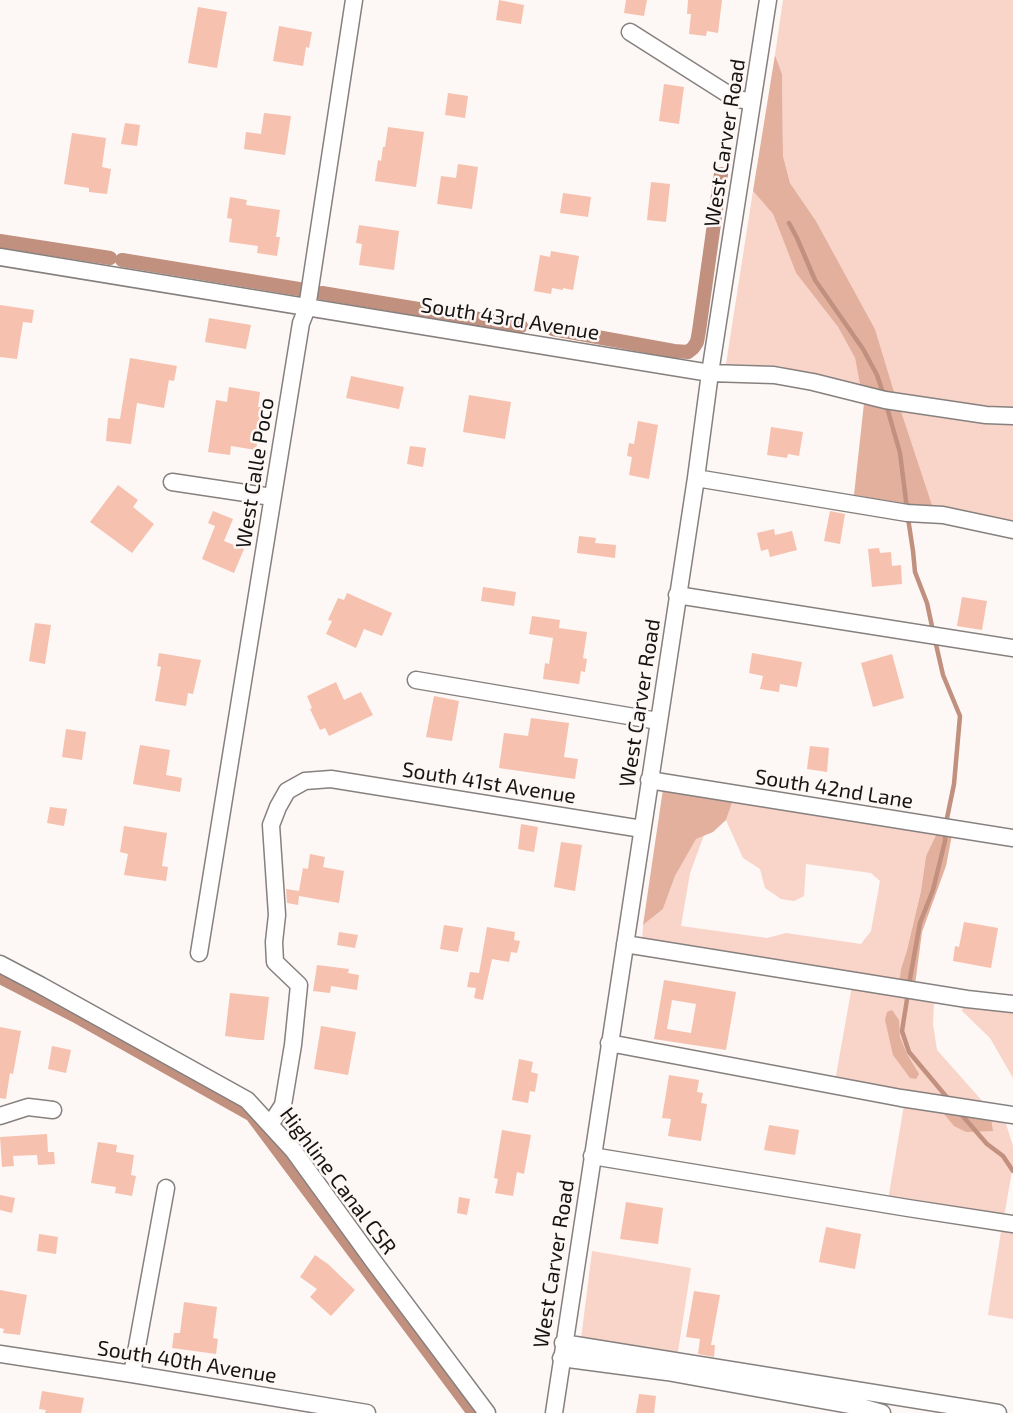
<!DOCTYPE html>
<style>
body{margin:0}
canvas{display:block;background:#fdf7f5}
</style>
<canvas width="1013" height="1413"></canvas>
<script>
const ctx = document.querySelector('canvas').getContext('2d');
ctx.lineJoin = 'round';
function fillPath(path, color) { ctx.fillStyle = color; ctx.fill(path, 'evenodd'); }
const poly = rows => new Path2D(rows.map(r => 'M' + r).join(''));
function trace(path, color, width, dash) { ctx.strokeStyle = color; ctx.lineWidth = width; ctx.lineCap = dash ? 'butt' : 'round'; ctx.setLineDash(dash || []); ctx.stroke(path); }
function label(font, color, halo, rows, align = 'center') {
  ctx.font = font + ' "Exo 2",sans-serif'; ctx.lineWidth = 5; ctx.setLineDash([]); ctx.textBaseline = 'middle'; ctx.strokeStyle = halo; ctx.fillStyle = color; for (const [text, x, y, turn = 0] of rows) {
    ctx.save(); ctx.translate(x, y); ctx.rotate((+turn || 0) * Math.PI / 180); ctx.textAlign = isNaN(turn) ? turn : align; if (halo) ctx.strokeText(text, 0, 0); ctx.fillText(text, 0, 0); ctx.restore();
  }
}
fillPath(poly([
 [783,0,1013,0,1013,410,976,407,895,395,875,329,816,221,790,183,783,156,782,74,775,55],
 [753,191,773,214,796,273,838,327,855,358,861,390,780,366,726,364],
 [900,408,1013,423,1013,524,933,508],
 [733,800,937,833,926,856,921,891,907,950,901,969,899,983,642,943,643,925,663,909,675,876,696,838,704,835,690,873,681,926,767,938,786,933,861,944,871,931,880,881,871,873,806,864,804,896,794,901,781,899,765,888,760,869,743,858,726,820],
 [852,986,934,1001,933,1024,937,1050,984,1103,835,1081],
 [963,1003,1013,1009,1013,1078,990,1038,962,1011],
 [904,1105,991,1119,1006,1124,1013,1146,1013,1165,1004,1217,888,1200],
 [1002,1225,1013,1227,1013,1319,988,1315],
 [592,1251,691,1268,677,1358,581,1339]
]), '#f9d4c8');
fillPath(poly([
 [775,55,782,74,783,156,790,183,816,221,875,329,895,395,861,390,855,358,838,327,796,273,773,214,753,191],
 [864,403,900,408,933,508,854,495],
 [663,789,733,800,726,820,713,832,696,839,675,876,663,909,643,925],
 [937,833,952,835,946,866,922,932,915,985,899,983,901,969,907,950,921,891,926,856],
 [892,1010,899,1020,900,1037,907,1054,919,1074,916,1079,910,1078,893,1055,885,1020,887,1012],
 [939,1108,991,1119,993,1131,966,1132,954,1126]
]), '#e3b09e');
trace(poly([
 [789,223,797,238,815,280,863,349,877,375,884,396],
 [886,404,900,453,907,509],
 [908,518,913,551,915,572,927,603,933,631],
 [909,984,920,923,933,890,945,841,946,823,954,784,960,716,943,675,935,640],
 [908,993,902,1031,909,1052,950,1101],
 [960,1113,987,1144,1003,1156,1013,1171]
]), '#c1907e', 4.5);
trace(poly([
 [0,241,110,258],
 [122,260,299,289],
 [322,293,521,326],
 [553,329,674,351,688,352,693,348,697,342,699,331,721,174],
 [0,977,74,1015,252,1115,474,1413]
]), '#c1907e', 14);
fillPath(poly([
 [499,0,524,5,521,24,496,20],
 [626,0,647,0,644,16,624,13],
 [688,0,722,0,718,33,707,31,706,36,689,34,691,14,687,14],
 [198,7,227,12,217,68,188,63],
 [279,26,312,32,309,48,306,47,303,66,273,61],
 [664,84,684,87,679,124,659,121],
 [448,93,468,96,465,118,445,115],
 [264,113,291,116,285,155,244,149,246,132,261,134],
 [125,123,140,125,137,146,121,144],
 [388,127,424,132,416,187,375,181,378,160,381,161,383,147,385,147],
 [72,133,106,138,102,167,111,169,107,194,89,192,89,188,64,184],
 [458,164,478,167,472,209,437,204,441,176,456,178],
 [651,182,670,184,666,222,647,220],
 [563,193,591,197,588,217,560,213],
 [230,197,247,200,246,205,280,210,276,237,280,237,277,256,257,253,258,246,229,242,232,219,227,218],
 [359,225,399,231,394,270,359,265,362,244,356,243],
 [551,251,579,256,573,290,563,288,563,290,552,288,551,294,534,291,540,255,550,257],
 [0,305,34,310,32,323,23,322,17,359,0,357],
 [209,318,251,325,246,349,205,342],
 [130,358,177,366,174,381,169,380,164,408,137,403,131,444,106,441,108,418,120,419],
 [351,376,404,387,399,409,346,398],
 [229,387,260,392,258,407,263,407,256,450,231,446,230,455,208,452,216,400,227,402],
 [469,395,511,402,505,439,463,432],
 [638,421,658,425,649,479,629,475,632,457,627,456,629,443,634,444],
 [771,427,803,432,799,456,788,454,787,458,767,455],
 [410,446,426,448,423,467,407,464],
 [118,485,138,500,133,507,154,524,132,553,90,522],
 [213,511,233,519,224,541,244,549,234,573,202,559,215,526,208,523],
 [830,511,845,514,840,544,824,541],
 [774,529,775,535,792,531,797,550,770,557,768,549,761,551,757,533],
 [579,536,596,538,595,543,616,545,615,558,577,553],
 [879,548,880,553,891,552,892,566,901,565,902,584,872,587,868,549],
 [483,587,516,592,514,606,481,601],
 [347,593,392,613,382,636,364,629,356,648,326,634,332,621,328,620,338,598,344,600],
 [962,597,987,601,982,630,957,626],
 [532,616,560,620,559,628,587,632,583,658,587,659,585,672,581,671,579,684,543,679,545,663,549,664,553,638,529,634],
 [35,623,51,625,45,664,29,661],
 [159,653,201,660,193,694,188,693,186,706,155,701,161,667,157,666],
 [752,653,802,662,797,687,780,684,779,692,760,689,763,676,749,673],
 [892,654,904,698,873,707,861,663],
 [336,682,344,700,361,692,373,715,329,736,325,728,320,730,310,709,312,708,307,696],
 [434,696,459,701,452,741,426,737],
 [531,718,569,723,564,757,578,759,575,779,499,768,504,733,528,736],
 [66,729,86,732,82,760,62,757],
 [140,745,170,750,166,775,182,778,180,792,133,784],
 [810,746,829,748,827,772,807,769],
 [50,807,67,809,64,826,47,823],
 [521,824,538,827,534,852,518,849],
 [124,826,167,833,162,866,168,867,166,881,124,875,128,854,120,852],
 [561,842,582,845,575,891,554,887],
 [310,854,325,857,323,867,344,871,339,903,299,896,298,905,287,903,286,889,299,891,303,868,308,869],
 [964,922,998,928,991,968,953,961,955,946,959,947],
 [444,925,463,928,458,952,440,949],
 [487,927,515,932,514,940,520,941,517,953,511,952,509,962,492,959,483,1000,474,998,476,988,467,987,470,972,479,973],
 [339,932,358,935,355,948,337,945],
 [317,965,349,969,348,973,359,975,357,990,331,986,330,993,313,991],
 [664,980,736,992,726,1050,654,1039],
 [672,1000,696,1004,691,1033,667,1029],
 [230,993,269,997,264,1040,257,1040,225,1036],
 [321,1026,356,1032,348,1075,314,1069],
 [0,1027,21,1031,13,1074,10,1073,6,1099,0,1098],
 [52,1046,71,1050,66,1073,48,1069],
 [519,1059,533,1062,531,1072,538,1074,535,1092,530,1091,528,1103,512,1100],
 [669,1075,699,1080,697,1092,703,1093,701,1103,707,1104,701,1141,668,1136,671,1119,662,1118],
 [769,1125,799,1130,795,1155,764,1150],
 [502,1130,531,1135,524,1174,517,1172,513,1196,495,1193,498,1179,494,1178],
 [47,1134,48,1152,54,1152,55,1164,38,1165,37,1155,13,1156,14,1166,2,1167,0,1137],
 [98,1142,117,1145,116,1152,134,1155,131,1175,136,1176,132,1196,115,1193,116,1187,91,1183],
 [0,1195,15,1198,12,1213,0,1210],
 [459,1197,470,1199,467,1215,457,1213],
 [626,1202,663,1208,658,1244,620,1239],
 [826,1227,861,1234,855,1269,819,1262],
 [39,1234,58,1237,56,1254,37,1251],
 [315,1255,328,1264,355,1290,331,1316,310,1297,317,1289,300,1277],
 [0,1290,27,1295,20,1335,3,1333,4,1329,0,1328],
 [694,1291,720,1295,711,1345,715,1345,714,1357,698,1354,700,1339,686,1337],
 [184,1302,217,1307,213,1338,218,1339,216,1354,172,1348,174,1333,180,1333],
 [42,1391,84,1398,81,1413,45,1413,46,1410,39,1409],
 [639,1394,656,1396,654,1413,636,1413]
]), '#f6c2af');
const minor = poly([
 [630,32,734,98,752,102],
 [0,257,710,373,774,375,813,382,885,400,986,415,1013,416],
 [696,478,907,513,943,515,1013,530],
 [172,482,272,497],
 [677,595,1013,648],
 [416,680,658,721],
 [649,780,1013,838],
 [625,944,967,999,1013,1004],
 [199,953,301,323,307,308,354,0],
 [0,964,40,985,247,1100,293,1150,374,1262,487,1413],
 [609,1043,901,1098,1013,1115],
 [0,1116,28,1107,53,1110],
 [270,1125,283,1105,293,1045,299,985,275,962,274,942,277,915,271,825,278,807,287,791,305,781,331,779,642,829],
 [592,1156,908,1208,1013,1224],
 [563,1343,998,1413],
 [0,1354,132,1374,367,1413],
 [561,1358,667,1372,861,1407,882,1413],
 [132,1374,166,1188],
 [554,1413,696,478,710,373,768,0]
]);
trace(minor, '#86807f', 19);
trace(minor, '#fff', 16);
label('21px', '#171514', '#fdf7f5', [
 ["West Carver Road",725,143,-81],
 ["South 43rd Avenue",510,319,9],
 ["West Calle Poco",255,473,-81],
 ["West Carver Road",640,703,-81],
 ["South 41st Avenue",489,783,9],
 ["South 42nd Lane",834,789,9],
 ["Highline Canal CSR",338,1181,53],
 ["West Carver Road",554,1264,-81],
 ["South 40th Avenue",187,1362,9]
]);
</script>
